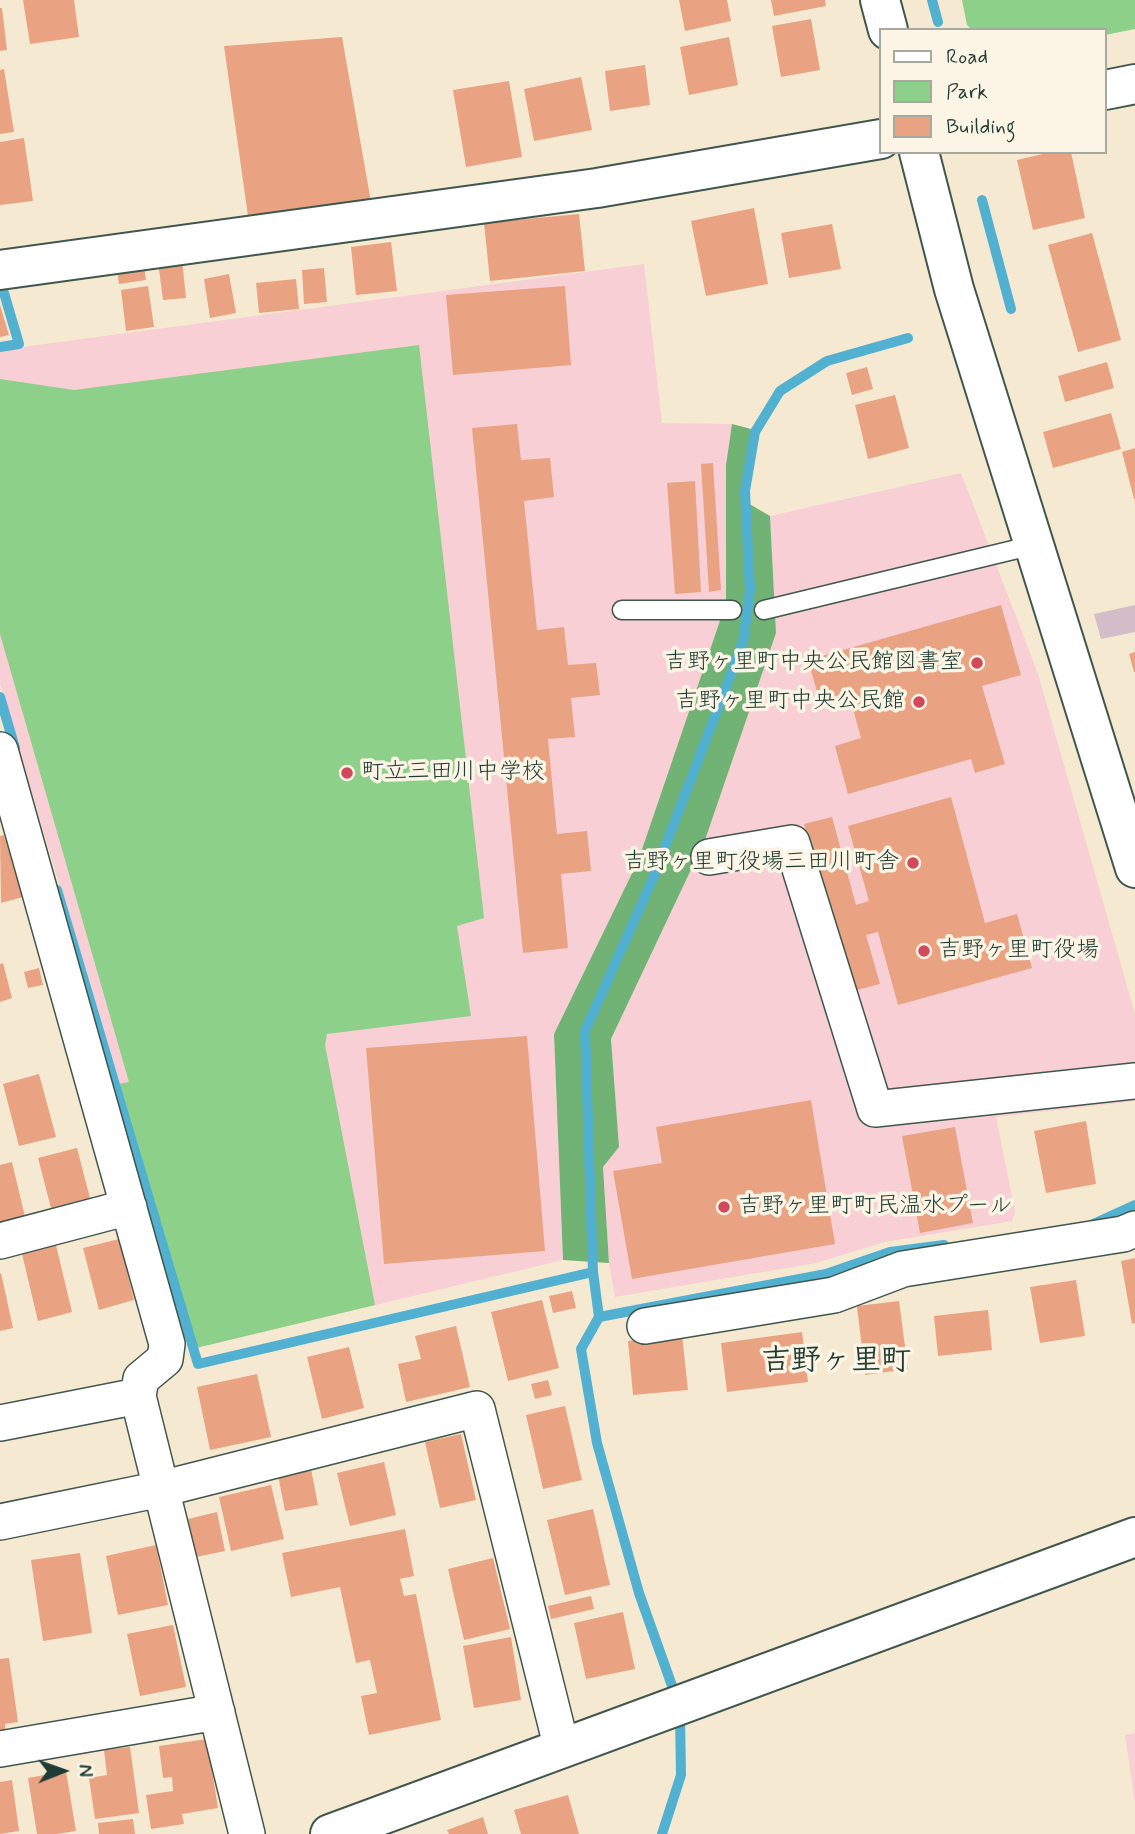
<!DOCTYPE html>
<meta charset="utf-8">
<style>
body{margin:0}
#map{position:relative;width:1135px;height:1834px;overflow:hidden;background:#f6e9d1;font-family:Mynerve,sans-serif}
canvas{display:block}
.legend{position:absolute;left:879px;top:28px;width:228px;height:126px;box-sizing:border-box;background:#fcf5e5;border:2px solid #a4ab9e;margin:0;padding:9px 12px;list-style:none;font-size:21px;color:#1f3d34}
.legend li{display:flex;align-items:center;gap:14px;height:35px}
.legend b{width:35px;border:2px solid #a4ab9e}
.north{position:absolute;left:28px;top:1736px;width:70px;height:70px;-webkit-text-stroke:5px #fcf5e5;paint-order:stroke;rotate:89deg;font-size:19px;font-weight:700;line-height:28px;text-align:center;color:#1f3d34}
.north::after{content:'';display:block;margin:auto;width:24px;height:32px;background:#1f3d34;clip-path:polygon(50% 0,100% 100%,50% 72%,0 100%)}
</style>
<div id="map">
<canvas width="1135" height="1834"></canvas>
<ul class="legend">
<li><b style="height:9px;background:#fff"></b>Road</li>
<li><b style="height:19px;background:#8cd089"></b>Park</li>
<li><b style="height:19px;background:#eaa382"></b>Building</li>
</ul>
<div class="north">N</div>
</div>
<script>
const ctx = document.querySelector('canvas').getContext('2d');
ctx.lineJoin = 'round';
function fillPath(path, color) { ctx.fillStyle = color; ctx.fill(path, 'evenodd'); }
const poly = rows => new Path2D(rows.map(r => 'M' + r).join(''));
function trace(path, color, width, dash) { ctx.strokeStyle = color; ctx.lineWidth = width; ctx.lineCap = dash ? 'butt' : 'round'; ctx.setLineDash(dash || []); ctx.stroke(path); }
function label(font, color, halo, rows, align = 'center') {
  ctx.font = font + ' Mynerve,"Klee One",sans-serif'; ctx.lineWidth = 7; ctx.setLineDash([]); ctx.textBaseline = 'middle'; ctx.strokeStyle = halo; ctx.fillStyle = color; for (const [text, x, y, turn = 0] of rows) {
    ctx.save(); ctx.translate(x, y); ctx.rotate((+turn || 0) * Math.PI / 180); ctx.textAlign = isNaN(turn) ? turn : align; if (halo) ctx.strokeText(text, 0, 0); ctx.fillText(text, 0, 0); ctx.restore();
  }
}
fillPath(poly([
 [644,264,662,423,732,424,726,465,726,603,638,861,554,1034,563,1260,196,1348,0,684,0,350],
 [961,473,1038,674,1135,1014,1135,1101,996,1117,1015,1212,1012,1221,885,1242,816,1263,615,1297,609,1263,603,1167,619,1147,611,1039,705,840,776,633,770,516],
 [1135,1733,1135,1802,1125,1735]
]), '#f7cfd4');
fillPath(poly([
 [1135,605,1135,632,1101,639,1094,614]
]), '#d2bdc8');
fillPath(poly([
 [962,0,1135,0,1135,29,1105,35,1105,30,972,30,967,25],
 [419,345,484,918,457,926,471,1016,327,1034,325,1045,375,1305,196,1348,118,1084,129,1082,0,634,0,379,74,390]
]), '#8cd089');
fillPath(poly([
 [732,424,751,429,741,499,770,516,776,633,705,840,611,1039,619,1147,603,1167,609,1263,563,1260,554,1034,638,861,726,603,726,465]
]), '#71b275');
trace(poly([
 [932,0,938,22],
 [982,200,1011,309],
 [0,347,19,344,4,293],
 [0,697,15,748],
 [57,890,198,1364,593,1272],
 [1091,1225,1135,1205],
 [599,1317,826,1274,890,1252,944,1245],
 [676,1697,639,1593,597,1443,581,1349,599,1317,593,1272,585,1031,654,876,743,642,750,590,745,491,755,432,780,391,827,361,908,338],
 [662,1834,681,1775,680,1715]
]), '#52b1d1', 10);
fillPath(poly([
 [23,0,74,0,79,37,30,44],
 [679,0,727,0,731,21,685,31],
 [771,0,825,0,826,6,774,16],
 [0,8,2,8,7,50,0,51],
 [811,19,820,70,781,77,772,26],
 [342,37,371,202,248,216,224,46],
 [729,37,738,85,689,95,680,47],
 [645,65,650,105,610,111,605,71],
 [4,69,14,132,0,134,0,70],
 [581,77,592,130,534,141,524,89],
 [509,81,522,157,466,167,453,90],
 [24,138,33,201,0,205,0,142],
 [1051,152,1071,152,1085,218,1033,230,1017,160],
 [754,208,768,284,706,296,691,221],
 [579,214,585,271,490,281,484,223],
 [832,224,841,269,789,278,781,233],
 [1092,233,1121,340,1078,352,1048,245],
 [391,242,397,291,356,295,351,247],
 [182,260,186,298,163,300,158,262],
 [144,266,146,280,119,284,117,270],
 [324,268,327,302,304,304,302,270],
 [229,274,236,313,210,318,204,279],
 [296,279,299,309,259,313,256,283],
 [148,286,154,327,126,331,121,290],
 [565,286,571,365,453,375,446,295],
 [0,305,9,335,0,337],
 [1107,362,1114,388,1065,402,1058,376],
 [867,367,873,389,852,395,846,373],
 [895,395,909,448,868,459,855,405],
 [1111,413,1121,449,1053,468,1043,432],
 [517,424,521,460,550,458,554,497,524,501,537,630,564,627,568,665,596,663,600,695,571,698,575,737,548,739,557,834,587,831,591,871,561,874,568,948,523,953,472,428],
 [1135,448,1135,499,1134,499,1122,452],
 [713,463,721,590,709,592,701,464],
 [695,481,701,592,675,594,667,483],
 [1001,605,1021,675,982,686,1005,764,975,773,971,759,848,794,835,746,861,738,850,698,821,706,808,660],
 [1135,652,1135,672,1134,672,1129,654],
 [951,797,985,923,1017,914,1032,968,898,1005,878,932,866,935,880,984,849,992,804,824,832,817,856,905,869,901,848,826],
 [4,835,23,897,1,903,0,836],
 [3,963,12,998,0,1002,0,964],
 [39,968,43,985,28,988,24,972],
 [527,1036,545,1251,384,1264,366,1048],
 [39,1074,56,1137,19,1146,3,1084],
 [811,1100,835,1244,632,1279,613,1171,662,1163,656,1127],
 [1086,1121,1096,1184,1046,1193,1034,1131],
 [955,1127,973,1223,920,1233,902,1136],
 [77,1148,90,1198,51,1208,38,1158],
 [12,1162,25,1217,0,1224,0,1165],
 [119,1239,134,1300,99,1310,83,1248],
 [56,1245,72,1312,38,1321,22,1254],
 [1135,1258,1135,1323,1132,1324,1121,1261],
 [1,1273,13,1328,0,1331,0,1274],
 [1076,1280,1085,1336,1040,1343,1030,1287],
 [572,1291,576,1308,553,1313,549,1296],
 [542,1300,559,1368,508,1381,491,1312],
 [899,1301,908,1369,865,1375,857,1306],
 [988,1310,992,1350,938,1356,934,1316],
 [456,1326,470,1387,406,1402,398,1364,421,1359,415,1336],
 [802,1332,808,1382,727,1392,721,1343],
 [682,1335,688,1390,633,1395,628,1341],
 [349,1347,364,1408,322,1419,307,1357],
 [257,1374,271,1437,210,1450,197,1387],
 [548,1380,552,1395,535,1399,531,1384],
 [565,1406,582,1480,543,1489,526,1415],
 [461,1434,476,1500,440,1508,425,1442],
 [384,1462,396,1515,350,1526,337,1473],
 [310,1464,318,1505,285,1511,277,1470],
 [271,1485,284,1539,231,1551,219,1497],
 [593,1509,610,1585,565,1595,547,1520],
 [217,1512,225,1551,196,1557,188,1519],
 [405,1529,414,1576,400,1579,404,1596,416,1594,441,1720,369,1735,361,1696,377,1693,370,1660,356,1663,340,1587,291,1597,282,1553],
 [156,1545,168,1605,118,1615,106,1556],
 [80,1553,92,1633,43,1641,31,1560],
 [493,1558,510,1629,464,1640,448,1569],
 [591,1596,594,1609,551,1619,548,1606],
 [623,1612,635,1669,586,1679,574,1623],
 [173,1625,186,1687,140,1696,127,1634],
 [511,1637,521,1700,474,1708,463,1646],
 [9,1658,18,1722,5,1724,6,1735,0,1736,0,1659],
 [207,1739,218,1808,182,1814,184,1824,151,1829,146,1795,173,1791,172,1777,163,1778,159,1746],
 [130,1747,139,1813,95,1819,89,1778,107,1775,104,1750],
 [66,1771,76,1831,57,1834,37,1834,28,1778],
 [12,1780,19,1831,0,1834,0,1782],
 [568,1795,579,1834,521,1834,514,1810],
 [483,1817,488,1834,449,1834,447,1830],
 [133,1819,135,1834,99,1834,98,1823]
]), '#eaa382');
const service = poly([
 [622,610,732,610],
 [764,610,1034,545]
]);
const minor = poly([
 [0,750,167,1344,165,1359,141,1379,138,1396,247,1834],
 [709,857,792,843,875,1109,1135,1081],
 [0,1241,129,1207],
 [645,1326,834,1295,903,1269,1123,1234,1135,1229],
 [0,1423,138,1396],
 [0,1522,161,1489,477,1409,562,1749],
 [0,1749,217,1712]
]);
const tertiary = poly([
 [880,0,888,30],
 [1105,90,1135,84],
 [919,152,954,289,1135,868],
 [0,270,597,188,881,139],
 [330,1834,1135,1537]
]);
trace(service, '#3f574c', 21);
trace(minor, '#3f574c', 38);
trace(tertiary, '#3f574c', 42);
trace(service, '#fff', 18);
trace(minor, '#fff', 35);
trace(tertiary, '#fff', 38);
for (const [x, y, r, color] of [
 [977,663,7,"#d1495b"],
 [919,702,7,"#d1495b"],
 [347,773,7,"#d1495b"],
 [913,863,7,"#d1495b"],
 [924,951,7,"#d1495b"],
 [724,1207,7,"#d1495b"]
]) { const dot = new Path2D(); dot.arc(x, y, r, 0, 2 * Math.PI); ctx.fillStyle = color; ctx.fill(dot); trace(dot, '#fcf5e5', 2.5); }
label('23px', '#1f3d34', '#fcf5e5', [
 ["吉野ヶ里町中央公民館図書室",963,663],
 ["吉野ヶ里町中央公民館",905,702],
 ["町立三田川中学校",361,773,"left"],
 ["吉野ヶ里町役場三田川町舎",899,863],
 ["吉野ヶ里町役場",938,951,"left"],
 ["吉野ヶ里町町民温水プール",738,1207,"left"]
], 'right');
label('bold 30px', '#1f3d34', '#fcf5e5', [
 ["吉野ヶ里町",836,1363]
]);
</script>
